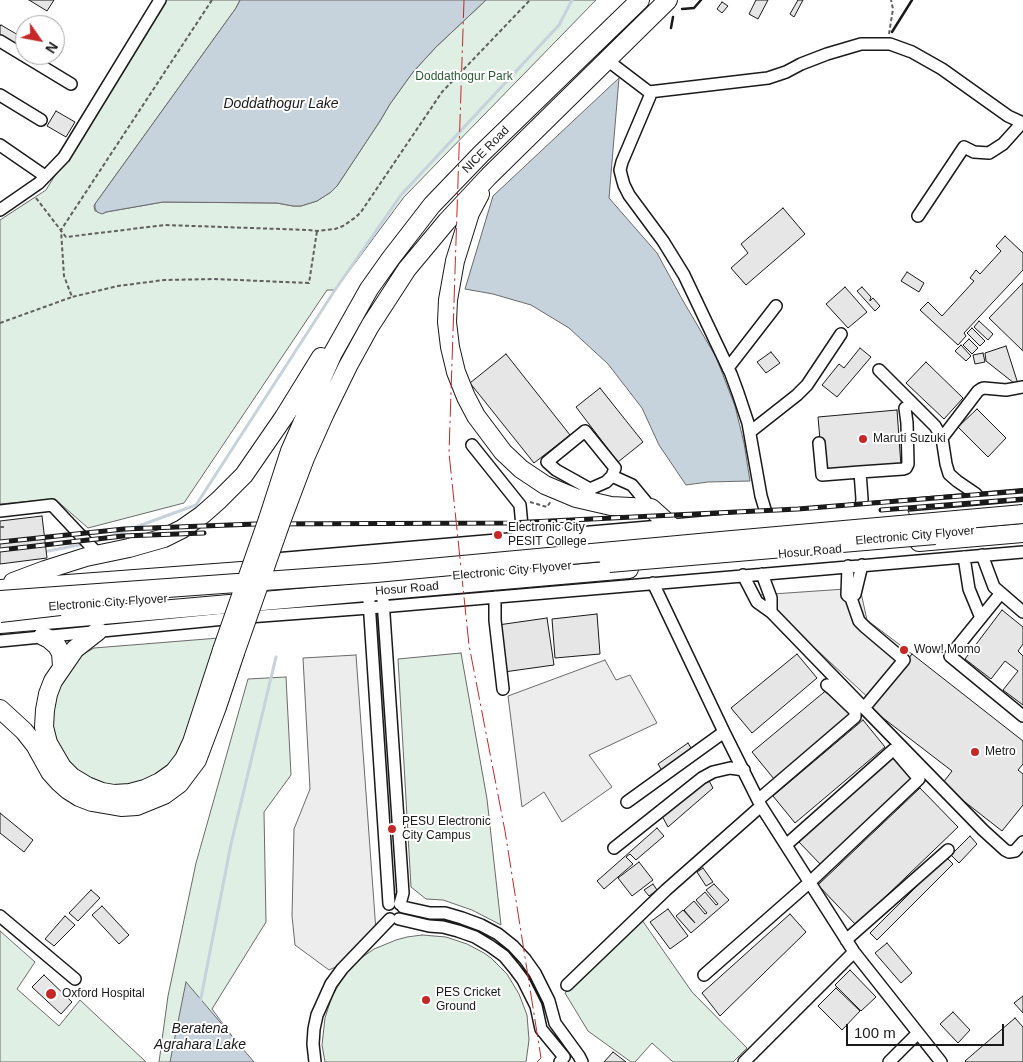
<!DOCTYPE html>
<style>
body{margin:0}
#map{position:relative;width:1023px;height:1062px;overflow:hidden;background:#fff;font-family:Arial,sans-serif}
canvas{display:block}
.north{position:absolute;left:15px;top:15px;width:50px;height:50px;box-sizing:border-box;background:#fff;border:1px solid #a3a3a3;border-radius:50%;rotate:123deg;font-size:14px;font-weight:700;line-height:20px;text-align:center;color:#1a1a1a}
.north::after{content:'';display:block;margin:auto;width:18px;height:22px;background:#c62828;clip-path:polygon(50% 0,100% 100%,50% 72%,0 100%)}
.scale{position:absolute;left:846px;top:1024px;width:158px;height:22px;box-sizing:border-box;border:2px solid #1a1a1a;border-top:0;padding-left:6px;font-size:15px;line-height:18px;white-space:nowrap;color:#1a1a1a;-webkit-text-stroke:4px #fff;paint-order:stroke}
</style>
<div id="map">
<canvas width="1023" height="1062"></canvas>
<div class="north">N</div>
<div class="scale">100 m</div>
</div>
<script>
const ctx = document.querySelector('canvas').getContext('2d');
ctx.lineJoin = 'round';
function fillPath(path, color) { ctx.fillStyle = color; ctx.fill(path, 'evenodd'); }
const poly = rows => new Path2D(rows.map(r => 'M' + r).join(''));
function trace(path, color, width, dash) { ctx.strokeStyle = color; ctx.lineWidth = width; ctx.lineCap = dash ? 'butt' : 'round'; ctx.setLineDash(dash || []); ctx.stroke(path); }
function label(font, color, halo, rows, align = 'center') {
  ctx.font = font + ' Arial,sans-serif'; ctx.lineWidth = 4; ctx.setLineDash([]); ctx.textBaseline = 'middle'; ctx.strokeStyle = halo; ctx.fillStyle = color; for (const [text, x, y, turn = 0] of rows) {
    ctx.save(); ctx.translate(x, y); ctx.rotate((+turn || 0) * Math.PI / 180); ctx.textAlign = isNaN(turn) ? turn : align; if (halo) ctx.strokeText(text, 0, 0); ctx.fillText(text, 0, 0); ctx.restore();
  }
}
const green = poly([
 [163,0,240,0,236,8,95,204,94,206,95,211,104,213,106,212,163,202,277,203,293,206,301,206,317,201,331,192,337,186,380,121,390,104,413,72,436,47,486,0,596,0,404,197,335,290,327,290,184,503,88,528,55,499,0,504,0,220,46,190,163,0],
 [219,638,180,750,170,765,145,782,123,786,108,785,94,781,82,774,72,766,62,754,57,742,52,723,56,692,74,661,85,653,94,648,219,638],
 [461,653,487,799,501,925,472,910,443,900,426,899,411,887,398,659,461,653],
 [286,677,291,775,264,812,266,922,212,1009,251,1062,159,1062,168,996,196,863,248,679,286,677],
 [642,920,692,992,747,1048,733,1062,673,1062,652,1043,635,1062,631,1062,588,1031,565,993,642,920],
 [0,931,35,962,17,989,59,1026,80,1000,146,1062,0,1062,0,931],
 [422,935,446,937,467,944,484,953,491,958,507,974,519,994,527,1015,529,1040,526,1062,325,1062,322,1045,325,1018,332,996,342,979,349,969,361,958,374,949,396,940,407,937,422,935]
]);
fillPath(green, '#e0efe3');
trace(green, '#6a6a6a', 1);
const parking = poly([
 [860,588,867,620,912,654,874,703,758,595,860,588],
 [356,655,376,931,340,965,329,970,295,945,292,916,294,829,310,789,303,658,356,655],
 [605,660,616,680,630,675,657,723,589,755,612,787,562,822,544,792,522,807,508,696,605,660]
]);
fillPath(parking, '#ededed');
trace(parking, '#6a6a6a', 1);
const water = poly([
 [240,0,486,0,436,47,413,72,390,104,380,121,337,186,331,192,317,201,301,206,293,206,277,203,163,202,106,212,102,214,97,212,95,208,95,204,236,8,240,0],
 [619,78,609,198,657,253,682,299,716,357,735,406,744,443,750,481,708,482,686,485,659,445,642,408,608,364,569,328,531,305,493,294,465,289,493,196,619,78],
 [186,982,254,1062,170,1062,186,982]
]);
fillPath(water, '#c6d2dc');
trace(water, '#6a6a6a', 1);
trace(poly([
 [92,543,196,505,335,290,401,195,559,25,572,0],
 [43,552,84,544],
 [200,1003,231,844,276,657]
]), '#c6d2dc', 3);
const building = poly([
 [29,0,54,0,47,11,29,0],
 [756,0,768,0,758,19,749,14,756,0],
 [798,0,803,0,794,17,790,14,798,0],
 [722,2,728,6,722,13,717,9,722,2],
 [1,25,25,39,25,55,0,40,0,26,1,25],
 [56,111,75,122,66,137,47,126,56,111],
 [783,208,805,234,746,285,731,268,748,253,741,244,783,208],
 [1005,236,1023,253,1023,270,964,333,966,336,958,345,920,310,928,302,942,316,974,281,970,278,976,270,980,274,1001,251,996,246,1005,236],
 [907,272,924,283,919,292,901,281,907,272],
 [1023,283,1023,351,989,318,1023,283],
 [845,287,867,312,848,328,826,304,845,287],
 [862,287,871,297,870,300,870,301,873,298,880,306,875,311,857,291,862,287],
 [979,321,993,334,988,340,974,327,979,321],
 [972,328,985,341,980,346,967,333,972,328],
 [969,339,978,348,972,354,963,345,969,339],
 [961,345,971,356,966,361,955,351,961,345],
 [1006,346,1019,387,986,361,985,353,1006,346],
 [860,348,871,357,837,397,822,385,839,364,844,368,860,348],
 [771,352,780,363,766,373,757,362,771,352],
 [983,353,985,362,975,364,973,355,983,353],
 [506,354,570,435,534,463,470,383,506,354],
 [926,362,963,398,944,419,906,383,926,362],
 [600,388,643,442,618,462,576,407,600,388],
 [977,409,1006,438,988,457,958,427,977,409],
 [897,410,901,466,823,474,818,417,897,410],
 [42,516,47,558,0,564,0,521,42,516],
 [1002,610,1023,627,1023,644,1018,651,1023,656,1023,705,1003,690,1018,671,1005,661,991,679,965,659,1002,610],
 [597,614,600,654,555,658,552,619,597,614],
 [547,618,554,665,504,672,498,625,547,618],
 [797,654,817,678,752,733,731,708,797,654],
 [912,654,1023,741,1023,764,1018,770,1023,774,1023,805,1002,831,942,784,952,771,870,708,912,654],
 [829,688,851,714,774,779,752,752,829,688],
 [863,720,885,747,795,823,773,796,863,720],
 [688,743,694,753,664,774,658,764,688,743],
 [891,753,915,778,822,866,798,841,891,753],
 [708,779,713,788,668,827,662,816,688,793,689,796,708,779],
 [920,788,958,827,856,925,818,885,920,788],
 [0,813,33,840,24,852,0,833,0,813],
 [657,828,664,836,636,860,630,854,626,857,633,864,604,889,597,881,657,828],
 [970,836,977,844,959,863,951,855,970,836],
 [946,857,953,864,877,940,870,933,946,857],
 [639,862,653,880,632,896,618,878,639,862],
 [703,868,713,882,706,886,697,872,703,868],
 [653,884,657,890,649,896,644,890,653,884],
 [714,884,729,900,691,933,676,916,683,910,695,923,684,910,694,901,705,914,707,913,696,900,705,892,716,905,718,904,706,890,714,884],
 [91,890,100,898,78,921,69,913,91,890],
 [102,906,129,935,119,944,92,915,102,906],
 [668,909,688,936,670,949,650,922,668,909],
 [790,914,806,932,720,1016,702,993,790,914],
 [65,916,75,925,54,946,45,939,65,916],
 [887,943,912,973,901,983,875,953,887,943],
 [850,970,876,997,861,1011,835,985,850,970],
 [44,975,72,1002,61,1014,32,987,44,975],
 [836,988,860,1011,842,1030,818,1006,836,988],
 [1023,996,1023,1013,1014,1003,1023,996],
 [953,1012,970,1030,958,1043,940,1024,953,1012],
 [1015,1018,1023,1027,1023,1062,966,1062,965,1061,1015,1018],
 [613,1052,626,1062,604,1062,613,1052]
]);
fillPath(building, '#e6e6e6');
trace(building, '#1a1a1a', 1);
const minor = poly([
 [0,41,71,84],
 [607,60,649,92,650,96,622,162,620,170,622,178,624,185,629,195,663,241,684,275,731,374,738,393,748,423,761,496,767,516],
 [649,92,768,78,786,72,801,64,827,54,861,44,890,44,912,52,942,69,1008,116,1023,123],
 [0,95,41,120],
 [0,145,45,176],
 [0,210,39,183,64,157,160,0],
 [918,216,964,147,974,152,989,153,1003,144,1022,123],
 [728,368,776,306],
 [879,370,935,426,942,438,946,464,949,474,957,481,976,494,977,499],
 [750,432,797,395,807,385,841,334],
 [942,438,978,391,981,389,984,388,1006,390,1023,387],
 [819,443,822,475,860,472,862,499,861,508],
 [472,445,520,505,523,537],
 [860,472,903,469,906,468,908,464,907,423,905,408],
 [612,476,606,482,590,489,556,470,547,462,585,431,615,468,612,476,632,485,651,508],
 [0,511,52,505,99,555],
 [982,555,994,587,1023,612],
 [964,557,969,589,981,618],
 [263,560,1023,495],
 [762,574,771,598,771,612],
 [743,575,757,602,771,612,864,708,904,660,865,627,859,621,851,598,847,595,848,566],
 [653,583,724,732,761,806,854,952,941,1062],
 [1001,593,950,656,1023,716],
 [495,597,495,620,503,689],
 [851,598,855,594,862,565],
 [383,600,403,893,400,904],
 [369,601,389,904],
 [0,641,235,618,369,608,1023,552],
 [864,708,983,830,1005,850,1009,852,1015,851,1023,842],
 [758,800,855,717,855,711,832,689,827,685],
 [627,802,724,732],
 [614,848,702,778,713,772,730,768,744,770],
 [403,907,430,913,445,913,462,918,481,925,498,934,513,946,525,959,535,973,549,1001,555,1023,579,1056,582,1062],
 [0,916,75,979],
 [399,919,429,926,443,927,458,931,475,937,490,946,504,956,514,968,523,980,536,1006,541,1029,564,1057,560,1062],
 [846,940,948,850],
 [704,975,810,882,919,779,895,751,893,750,786,845],
 [567,985,666,890,761,806],
 [315,1062,313,1044,314,1029,317,1015,331,984,342,969,390,919],
 [744,1062,854,952],
 [889,1062,918,1033]
]);
const highway = poly([
 [480,194,470,213,455,261,448,300,447,322,450,347,456,372,466,397,476,416,503,452,521,469,545,485,576,498,611,506,651,508,681,535],
 [268,519,290,451,333,353,369,289,391,258,432,205,481,154,640,0],
 [282,519,305,458,325,413,348,366,370,326,407,269,447,221,489,176,668,0],
 [919,542,1023,533],
 [13,582,45,570,86,557,129,548,164,538,182,529,202,515,219,500,244,475,284,417,321,357],
 [0,589,456,555,900,516],
 [0,624,629,569],
 [98,631,75,649,53,681,48,694,45,710,44,727,48,743,62,767,72,777,87,786,102,792,114,794,130,793,145,789,160,782,174,772,184,759,192,742,222,650],
 [43,636,49,639,57,646,61,653,62,666],
 [0,709,24,731,35,745,50,772,59,782,68,790,79,797,92,802,121,807,137,806,164,795,179,784,197,760,217,707,235,653]
]);
trace(minor, '#1a1a1a', 14);
trace(highway, '#1a1a1a', 20);
trace(poly([
 [212,0,61,230,64,276,72,297,118,286,164,280,214,279,309,283,317,231],
 [889,34,893,9,891,0],
 [36,198,66,237,165,225,309,230,317,231,335,229,343,226,356,217,361,212,442,92,530,0],
 [0,323,72,297],
 [530,502,547,507,551,501],
 [0,527,6,527]
]), '#5f5f5f', 2, [4, 2.5]);
trace(minor, '#fff', 11);
trace(highway, '#fff', 18);
const rail = poly([
 [881,510,1023,499],
 [0,542,124,529,256,524,509,523,798,509,1023,491],
 [0,550,123,536,204,533]
]);
trace(rail, '#1a1a1a', 5);
trace(rail, '#fff', 3, [9]);
const highwayBridge = poly([
 [609,563,935,535],
 [0,600,376,573,721,541,1023,514],
 [0,613,60,606],
 [222,650,268,519],
 [235,653,282,519]
]);
trace(highwayBridge, '#1a1a1a', 20, []);
trace(highwayBridge, '#fff', 18);
trace(poly([
 [682,9,694,8,701,0],
 [671,28,673,17],
 [892,32,912,0]
]), '#1a1a1a', 2.5);
trace(poly([
 [464,0,449,453,469,645,505,831,541,1058,537,1062]
]), '#c62828', 1, [18, 4, 2.5, 4]);
for (const [x, y, r, color] of [
 [863,439,5,"#c62828"],
 [498,535,5,"#c62828"],
 [904,650,5,"#c62828"],
 [975,752,5,"#c62828"],
 [392,829,5,"#c62828"],
 [51,994,6,"#c62828"],
 [426,1000,5,"#c62828"]
]) { const dot = new Path2D(); dot.arc(x, y, r, 0, 2 * Math.PI); ctx.fillStyle = color; ctx.fill(dot); trace(dot, '#fff', 2); }
label('12px', '#2b5a34', '#fff', [
 ["Doddathogur Park",464,77]
]);
label('12px', '#1a1a1a', '#fff', [
 ["NICE Road",486,150,-45],
 ["Electronic City Flyover",915,536,-5],
 ["Hosur Road",810,552,-5],
 ["Electronic City Flyover",512,571,-5],
 ["Hosur Road",407,589,-5],
 ["Electronic City Flyover",108,603,-4]
]);
label('12px', '#1a1a1a', '#fff', [
 ["Maruti Suzuki",873,439],
 ["Electronic City",508,528],
 ["PESIT College",508,542],
 ["Wow! Momo",914,650],
 ["Metro",985,752],
 ["PESU Electronic",402,822],
 ["City Campus",402,836],
 ["PES Cricket",436,993],
 ["Ground",436,1007],
 ["Oxford Hospital",62,994]
], 'left');
label('italic 14px', '#1a1a1a', '#fff', [
 ["Doddathogur Lake",281,104],
 ["Beratena",200,1029],
 ["Agrahara Lake",200,1045]
]);
</script>
